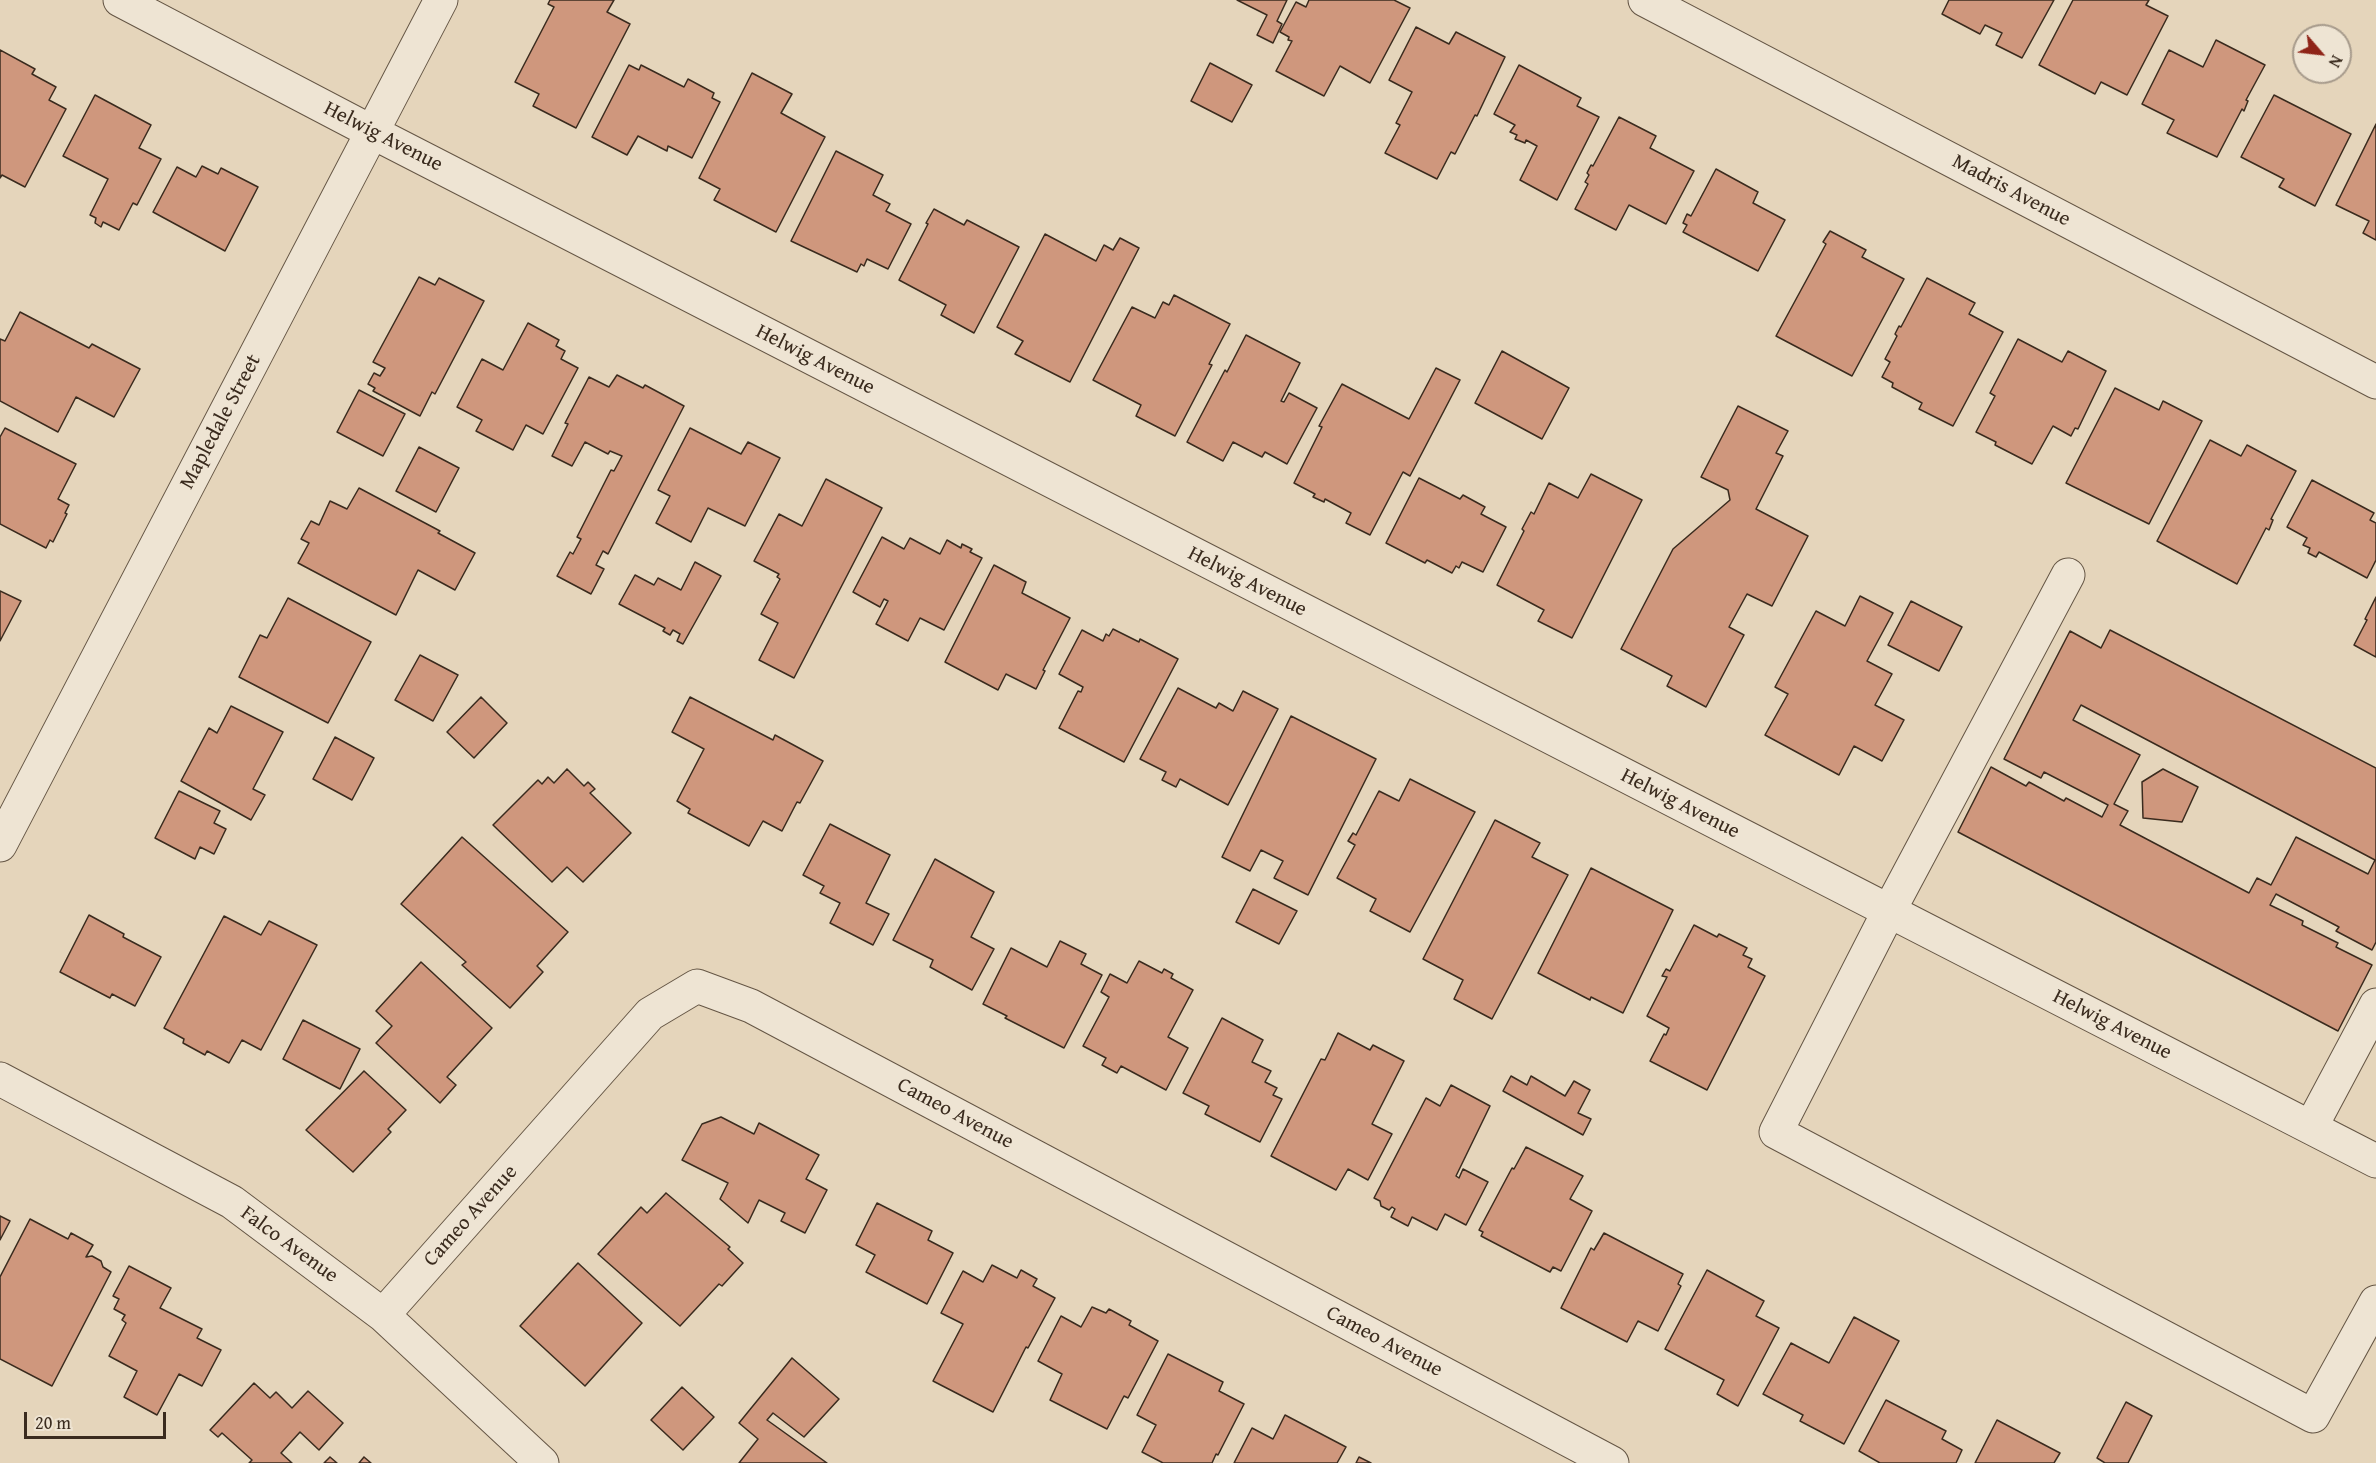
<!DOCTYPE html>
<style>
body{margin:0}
#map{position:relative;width:2376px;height:1463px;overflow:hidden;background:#e5d5bb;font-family:"Gentium Book Plus",serif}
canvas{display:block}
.north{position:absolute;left:2292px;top:24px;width:60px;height:60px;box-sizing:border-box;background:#eee4d3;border:2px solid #a69a8b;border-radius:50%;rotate:118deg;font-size:16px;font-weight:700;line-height:24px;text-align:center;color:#3a2b1e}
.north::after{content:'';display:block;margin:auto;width:21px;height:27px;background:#8f2418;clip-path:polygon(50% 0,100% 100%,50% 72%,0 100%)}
.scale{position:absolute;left:24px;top:1412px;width:142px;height:27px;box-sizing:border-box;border:3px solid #3a2b1e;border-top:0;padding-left:8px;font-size:18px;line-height:21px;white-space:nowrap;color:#3a2b1e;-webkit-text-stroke:4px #eee4d3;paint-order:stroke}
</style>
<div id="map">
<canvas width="2376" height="1463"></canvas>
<div class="north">N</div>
<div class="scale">20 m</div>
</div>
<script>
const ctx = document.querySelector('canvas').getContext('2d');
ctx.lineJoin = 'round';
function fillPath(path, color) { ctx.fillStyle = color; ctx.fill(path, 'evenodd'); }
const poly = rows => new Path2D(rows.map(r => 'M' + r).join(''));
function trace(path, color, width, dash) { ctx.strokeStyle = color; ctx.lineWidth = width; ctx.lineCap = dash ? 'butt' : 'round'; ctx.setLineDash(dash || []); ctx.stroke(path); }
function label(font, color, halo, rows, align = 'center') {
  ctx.font = font + ' "Gentium Book Plus",serif'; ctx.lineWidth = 4.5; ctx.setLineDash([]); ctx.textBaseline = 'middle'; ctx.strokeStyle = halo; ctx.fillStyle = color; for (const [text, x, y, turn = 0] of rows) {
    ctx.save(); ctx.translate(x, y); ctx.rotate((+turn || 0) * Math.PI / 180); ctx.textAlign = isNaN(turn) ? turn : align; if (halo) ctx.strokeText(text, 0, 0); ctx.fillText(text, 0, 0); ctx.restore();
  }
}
const building = poly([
 [550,0,614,0,607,12,630,24,576,128,533,106,539,94,515,82,554,7,548,4,550,0],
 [1237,0,1287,0,1277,21,1282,24,1273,43,1257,35,1267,15,1237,0],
 [1309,0,1394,0,1410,8,1370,83,1340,66,1324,96,1276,71,1292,41,1288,40,1289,37,1280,32,1296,2,1306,7,1309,0],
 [1949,0,2054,0,2022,58,1996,45,2002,33,1985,25,1980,34,1942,14,1949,0],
 [2073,0,2149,0,2146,5,2168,16,2127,95,2101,82,2095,94,2039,65,2073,0],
 [1416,27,1449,44,1456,32,1505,57,1477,116,1475,115,1455,154,1451,152,1437,179,1385,153,1400,125,1396,123,1412,92,1389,80,1416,27],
 [2216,40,2265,65,2246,100,2248,101,2244,111,2242,109,2217,157,2167,133,2174,120,2142,104,2169,50,2203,67,2216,40],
 [0,50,35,69,32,74,56,87,49,100,66,109,25,187,2,175,0,178,0,50],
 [1210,63,1252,85,1232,122,1191,101,1210,63],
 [629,65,639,70,641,65,684,87,688,79,714,93,712,98,720,102,692,158,668,146,667,151,638,136,627,155,592,137,629,65],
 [1519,65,1581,98,1577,106,1599,117,1557,200,1520,180,1537,146,1526,140,1525,143,1515,139,1517,135,1510,132,1515,125,1494,114,1519,65],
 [752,73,792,94,781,113,825,137,776,232,714,200,720,189,699,178,752,73],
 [95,95,151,125,139,148,161,159,137,205,133,203,119,230,103,222,101,227,95,223,96,218,90,215,108,179,63,156,95,95],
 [2274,95,2351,134,2315,206,2279,187,2284,179,2241,157,2274,95],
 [1619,117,1656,136,1650,148,1694,171,1666,224,1629,205,1616,230,1575,209,1588,184,1585,182,1589,175,1587,173,1591,165,1593,166,1619,117],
 [2376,124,2376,240,2363,233,2369,221,2336,205,2376,124],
 [836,151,883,175,873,195,890,204,886,211,911,224,888,269,867,259,864,266,861,264,857,272,791,241,836,151],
 [202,166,218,174,221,168,258,187,225,251,153,212,177,167,196,177,202,166],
 [1716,169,1758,192,1753,203,1785,220,1758,271,1683,232,1687,225,1683,223,1687,214,1691,216,1716,169],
 [934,209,964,225,967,220,1019,247,974,333,941,315,946,305,899,280,928,224,926,223,934,209],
 [1830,231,1866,250,1862,257,1904,279,1852,376,1776,336,1826,244,1823,242,1830,231],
 [1045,234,1096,261,1104,245,1113,250,1120,238,1139,248,1070,382,1015,354,1023,341,997,327,1045,234],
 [419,277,435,285,439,278,484,301,435,394,432,392,420,416,373,391,375,388,368,384,374,373,380,376,385,368,373,362,419,277],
 [1927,278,1975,303,1969,314,2003,332,1953,426,1919,409,1922,403,1892,387,1893,383,1882,377,1890,362,1885,359,1897,336,1895,334,1899,326,1901,327,1927,278],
 [1174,295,1230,324,1209,364,1212,365,1175,436,1136,416,1141,405,1093,380,1132,307,1155,318,1163,302,1169,305,1174,295],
 [20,312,89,348,92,344,140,369,114,417,76,397,58,432,0,401,0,339,5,341,20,312],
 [528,323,559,340,556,346,565,351,561,359,578,368,543,434,526,425,513,450,476,431,482,420,457,407,482,359,503,370,528,323],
 [1246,335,1300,363,1281,401,1284,402,1289,393,1317,408,1287,464,1265,452,1262,457,1233,442,1223,461,1187,442,1225,370,1227,372,1246,335],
 [2018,339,2062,362,2068,351,2106,371,2078,429,2075,428,2071,436,2053,426,2032,464,1995,445,1996,442,1976,432,1995,396,1990,393,2018,339],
 [1502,351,1569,388,1542,439,1475,403,1502,351],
 [1436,368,1460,380,1410,476,1403,472,1370,535,1346,523,1351,513,1325,499,1324,502,1313,497,1315,494,1294,483,1322,427,1319,426,1342,384,1409,419,1436,368],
 [617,375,643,388,645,385,684,406,608,554,603,551,596,565,604,569,591,594,557,576,570,552,573,554,581,539,577,537,611,470,614,471,622,456,610,451,608,454,585,442,572,466,552,456,568,424,565,423,589,377,609,387,617,375],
 [2115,388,2159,410,2163,401,2202,421,2149,524,2066,483,2115,388],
 [359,390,405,414,383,456,337,432,359,390],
 [1738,406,1788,431,1776,453,1783,456,1756,509,1808,536,1772,606,1747,594,1729,627,1744,635,1706,707,1667,686,1672,676,1621,649,1673,549,1730,500,1728,490,1701,477,1738,406],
 [5,428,76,464,58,499,69,505,65,513,67,514,53,542,50,540,46,548,0,524,0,437,5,428],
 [690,428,741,454,748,442,780,458,745,526,708,508,691,542,656,523,670,496,658,490,690,428],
 [2210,440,2241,456,2247,445,2296,471,2271,519,2273,520,2269,530,2266,528,2237,584,2157,541,2210,440],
 [419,447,459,468,436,512,396,491,419,447],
 [1591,474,1642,500,1572,638,1538,621,1544,610,1497,585,1524,531,1522,529,1531,512,1534,514,1549,483,1578,498,1591,474],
 [1419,478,1460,499,1463,495,1485,507,1481,514,1506,527,1483,572,1462,562,1459,568,1456,566,1452,573,1427,560,1425,563,1386,543,1419,478],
 [826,479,882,508,794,678,759,660,778,623,761,614,780,579,777,577,779,574,754,561,779,514,802,526,826,479],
 [2312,480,2374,513,2370,520,2376,523,2376,560,2367,578,2319,552,2316,557,2308,553,2310,548,2303,545,2307,538,2287,527,2312,480],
 [359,488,440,531,438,533,475,553,455,590,418,570,396,615,298,563,309,543,301,539,311,521,319,525,330,501,347,509,359,488],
 [882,537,904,549,910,538,940,554,947,540,961,548,962,544,972,549,970,552,982,558,944,630,920,618,908,641,876,624,888,601,884,599,880,607,853,592,882,537],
 [695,562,721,576,683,644,677,641,680,634,673,630,670,635,663,631,665,628,619,604,635,575,654,585,658,578,681,590,695,562],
 [994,565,1026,582,1022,593,1070,618,1043,670,1045,671,1036,689,1006,674,998,690,945,662,994,565],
 [0,591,21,601,0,641,0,591],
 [1860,596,1893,613,1867,661,1892,674,1875,705,1904,720,1882,761,1854,746,1839,775,1765,735,1788,694,1775,687,1816,611,1845,626,1860,596],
 [2376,597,2376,657,2354,645,2367,620,2365,619,2376,597],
 [288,598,371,642,328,723,239,677,260,635,267,638,288,598],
 [1911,601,1962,627,1939,671,1888,645,1911,601],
 [1113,629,1139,642,1140,639,1178,659,1124,762,1059,728,1078,691,1081,692,1083,687,1059,674,1082,630,1103,641,1106,634,1109,636,1113,629],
 [2110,630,2376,768,2376,942,2372,950,2336,931,2339,927,2276,894,2270,905,2303,921,2302,925,2338,943,2336,947,2372,965,2338,1031,1958,832,1991,767,2026,786,2029,782,2064,801,2066,798,2102,817,2108,805,2044,772,2041,778,2004,759,2070,631,2101,648,2110,630],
 [2081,705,2375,860,2368,874,2296,837,2271,885,2257,878,2249,893,2120,825,2128,811,2114,804,2140,755,2073,720,2081,705],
 [420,655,458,675,433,721,395,700,420,655],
 [1178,688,1216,708,1219,703,1233,711,1243,691,1278,709,1228,805,1180,779,1176,787,1162,780,1166,772,1140,759,1178,688],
 [481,697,507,723,474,758,447,732,481,697],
 [690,697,773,740,775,735,823,761,800,803,797,802,782,831,763,821,749,846,688,813,690,809,677,801,704,749,672,732,690,697],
 [231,706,283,732,253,789,265,795,251,820,181,781,209,728,217,733,231,706],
 [1291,716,1376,759,1308,895,1274,878,1283,861,1261,850,1250,871,1222,857,1291,716],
 [335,737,374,758,352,800,313,779,335,737],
 [567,769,584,786,588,782,595,789,590,793,631,833,583,882,567,867,552,882,493,825,538,780,542,784,548,777,554,783,567,769],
 [2163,769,2198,787,2182,822,2143,818,2142,782,2163,769],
 [1410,779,1475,812,1410,932,1370,911,1376,899,1337,878,1355,845,1348,841,1353,833,1356,835,1379,791,1399,801,1410,779],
 [179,791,220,811,214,823,226,829,214,854,200,847,195,859,155,838,179,791],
 [1495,820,1540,843,1532,857,1568,875,1492,1019,1454,999,1463,980,1423,959,1495,820],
 [830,824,890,855,866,903,889,914,873,945,830,923,840,903,820,893,824,886,803,875,830,824],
 [462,837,568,932,537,966,543,972,510,1008,462,965,466,962,401,904,462,837],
 [935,859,994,892,971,937,994,949,972,990,930,967,933,960,893,940,935,859],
 [1591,868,1673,910,1623,1013,1591,997,1590,1000,1538,973,1591,868],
 [1253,889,1297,911,1279,944,1236,922,1253,889],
 [89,915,124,934,123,937,161,957,135,1006,112,994,110,998,60,972,89,915],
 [224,916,261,935,269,921,317,945,261,1050,242,1040,229,1063,207,1051,205,1055,183,1043,184,1039,164,1028,224,916],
 [1694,925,1717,937,1719,934,1747,948,1743,955,1752,959,1748,967,1765,976,1707,1090,1650,1061,1664,1034,1666,1035,1669,1028,1647,1016,1667,977,1662,976,1666,969,1670,971,1694,925],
 [1060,941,1086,954,1081,964,1102,975,1064,1048,1005,1018,1007,1016,983,1004,1011,948,1047,967,1060,941],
 [1139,961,1162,973,1164,969,1173,974,1171,978,1193,990,1168,1037,1188,1048,1166,1090,1121,1066,1117,1073,1102,1065,1106,1058,1083,1046,1109,997,1101,992,1110,974,1127,983,1139,961],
 [421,962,492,1028,447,1077,456,1085,440,1103,376,1043,392,1026,376,1011,421,962],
 [1222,1018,1263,1040,1252,1062,1271,1071,1265,1082,1277,1088,1273,1095,1282,1099,1260,1142,1205,1114,1209,1106,1183,1093,1222,1018],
 [303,1020,360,1049,340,1089,283,1059,303,1020],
 [1338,1033,1370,1050,1373,1045,1404,1061,1372,1124,1392,1134,1368,1180,1348,1169,1336,1190,1271,1156,1321,1059,1325,1060,1338,1033],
 [364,1071,406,1110,388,1129,391,1132,353,1172,306,1130,364,1071],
 [1511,1076,1527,1085,1531,1076,1565,1096,1574,1081,1590,1090,1578,1113,1591,1119,1583,1135,1503,1091,1511,1076],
 [1451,1085,1490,1106,1456,1176,1459,1178,1463,1169,1488,1182,1466,1225,1445,1214,1437,1230,1412,1217,1408,1226,1391,1217,1395,1209,1392,1207,1389,1210,1381,1206,1380,1201,1374,1198,1426,1098,1440,1106,1451,1085],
 [721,1117,754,1134,759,1123,819,1155,806,1179,827,1190,805,1233,781,1221,785,1213,759,1200,748,1223,720,1199,728,1183,682,1160,702,1124,721,1117],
 [1526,1147,1583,1176,1570,1199,1592,1211,1561,1271,1553,1267,1550,1272,1481,1236,1483,1232,1479,1230,1512,1168,1514,1169,1526,1147],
 [666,1193,730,1247,728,1249,743,1263,722,1286,719,1284,680,1326,598,1254,641,1207,647,1213,666,1193],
 [877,1203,932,1231,928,1240,953,1253,927,1304,866,1272,875,1255,856,1245,877,1203],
 [0,1216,10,1221,0,1240,0,1216],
 [30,1219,68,1239,71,1233,93,1245,86,1257,92,1256,101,1261,103,1267,111,1272,52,1386,0,1359,0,1277,30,1219],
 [1604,1233,1683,1274,1678,1284,1681,1286,1658,1331,1638,1321,1627,1342,1561,1308,1591,1248,1594,1250,1604,1233],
 [578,1263,642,1323,585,1386,520,1326,578,1263],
 [992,1265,1017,1278,1021,1270,1037,1279,1033,1286,1055,1298,1028,1348,1026,1347,993,1412,933,1381,963,1324,941,1313,963,1271,983,1282,992,1265],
 [129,1266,171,1288,160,1308,202,1329,197,1338,221,1350,202,1386,179,1374,157,1415,124,1397,137,1371,109,1356,126,1323,122,1320,125,1315,114,1309,119,1299,113,1296,129,1266],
 [1707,1270,1764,1301,1756,1316,1779,1328,1738,1406,1717,1394,1724,1380,1665,1349,1707,1270],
 [1092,1307,1106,1313,1109,1309,1131,1321,1129,1325,1158,1341,1128,1398,1124,1396,1107,1429,1050,1400,1062,1374,1038,1361,1061,1316,1081,1327,1092,1307],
 [1854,1317,1899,1341,1844,1444,1800,1421,1803,1415,1763,1394,1791,1343,1829,1363,1854,1317],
 [1168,1354,1223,1382,1219,1391,1244,1404,1218,1455,1216,1454,1212,1463,1163,1463,1142,1452,1156,1425,1137,1415,1168,1354],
 [792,1358,839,1399,804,1437,773,1413,767,1420,827,1463,739,1463,758,1439,739,1423,792,1358],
 [254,1383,270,1398,276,1392,292,1408,308,1391,343,1423,319,1450,300,1432,281,1453,292,1463,249,1463,252,1460,222,1433,218,1437,210,1430,254,1383],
 [682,1387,714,1417,683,1450,651,1420,682,1387],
 [1886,1400,1946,1431,1942,1439,1962,1450,1956,1463,1880,1463,1859,1451,1886,1400],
 [2126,1402,2152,1416,2128,1463,2105,1463,2097,1458,2126,1402],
 [1285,1415,1346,1447,1337,1463,1234,1463,1252,1428,1273,1439,1285,1415],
 [1997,1420,2060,1453,2054,1463,1975,1463,1997,1420],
 [330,1457,337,1463,324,1463,330,1457],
 [364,1457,371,1463,359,1463,364,1457],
 [1359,1457,1371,1463,1356,1463,1359,1457]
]);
fillPath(building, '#cf977d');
trace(building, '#3a2b1e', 1.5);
const minor = poly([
 [120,0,372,132,2376,1161],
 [1645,0,2376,382],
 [2068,575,1889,911,1776,1132,2313,1416,2376,1302],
 [0,845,441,0],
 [0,1079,232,1202,383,1315,542,1463],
 [2311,1127,2376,1005],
 [383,1315,650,1014,697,986,751,1006,1612,1463]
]);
trace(minor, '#655645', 35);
trace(minor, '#eee4d3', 33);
label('21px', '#3a2b1e', '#eee4d3', [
 ["Helwig Avenue",383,137,27],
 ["Madris Avenue",2011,191,28],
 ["Helwig Avenue",815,360,27],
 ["Mapledale Street",221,422,-62],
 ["Helwig Avenue",1247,582,27],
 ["Helwig Avenue",1680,804,27],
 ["Helwig Avenue",2112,1025,27],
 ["Cameo Avenue",955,1114,28],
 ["Cameo Avenue",471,1216,-48],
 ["Falco Avenue",289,1245,36],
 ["Cameo Avenue",1384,1342,28]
]);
</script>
